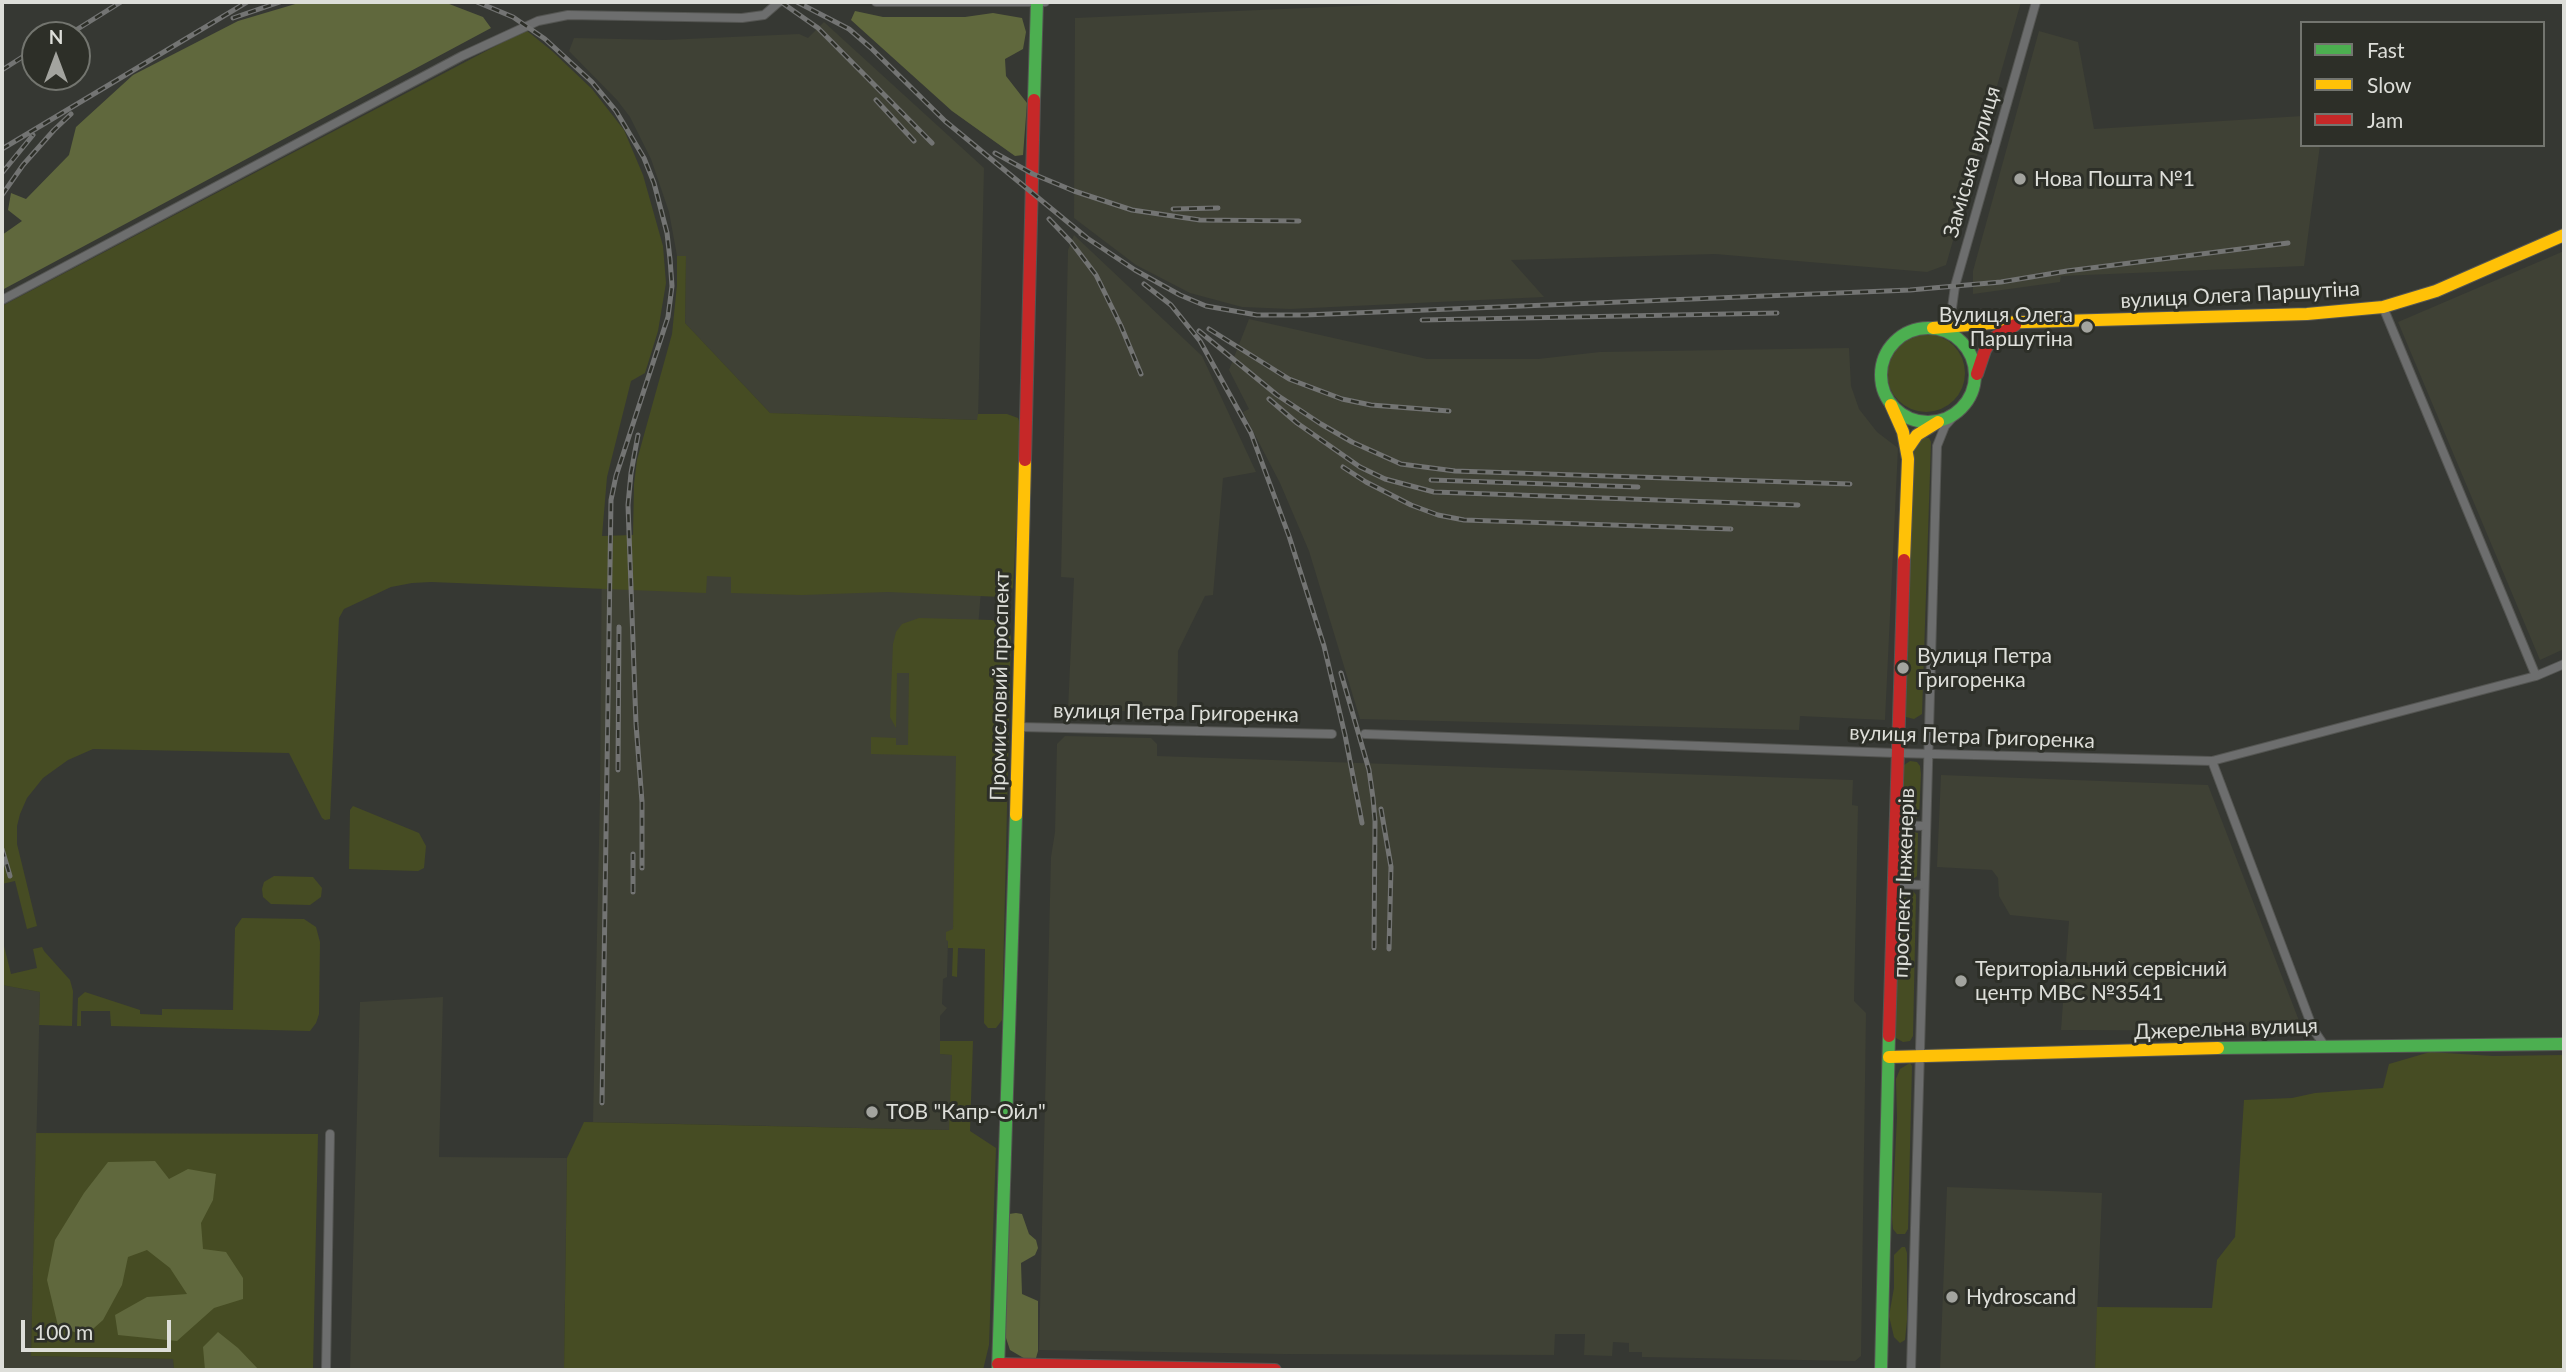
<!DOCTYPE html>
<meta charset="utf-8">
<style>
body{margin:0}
#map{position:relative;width:2566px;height:1372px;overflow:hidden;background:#363833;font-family:Lato,sans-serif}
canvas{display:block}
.frame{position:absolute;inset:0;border:4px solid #ddded9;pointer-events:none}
.legend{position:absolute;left:2300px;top:21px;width:245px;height:126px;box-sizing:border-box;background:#2d2f28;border:2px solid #73756f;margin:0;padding:9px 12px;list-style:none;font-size:21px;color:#ddded9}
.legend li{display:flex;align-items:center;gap:14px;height:35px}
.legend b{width:35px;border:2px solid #73756f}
.north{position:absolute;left:21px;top:21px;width:70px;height:70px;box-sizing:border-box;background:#2d2f28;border:2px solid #73756f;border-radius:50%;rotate:0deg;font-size:19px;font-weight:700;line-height:28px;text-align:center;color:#ddded9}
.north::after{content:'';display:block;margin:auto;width:24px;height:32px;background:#a3a49f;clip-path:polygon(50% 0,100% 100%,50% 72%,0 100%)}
.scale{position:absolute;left:21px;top:1320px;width:150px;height:32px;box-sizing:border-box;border:4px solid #ddded9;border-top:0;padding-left:9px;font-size:21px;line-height:24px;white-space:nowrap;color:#ddded9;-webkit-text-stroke:5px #2d2f28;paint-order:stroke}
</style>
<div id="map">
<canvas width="2566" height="1372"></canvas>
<div class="frame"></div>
<ul class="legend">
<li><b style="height:9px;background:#4caf50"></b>Fast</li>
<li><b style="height:9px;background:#ffc107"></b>Slow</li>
<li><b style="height:9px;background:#c62828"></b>Jam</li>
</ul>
<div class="north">N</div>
<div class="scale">100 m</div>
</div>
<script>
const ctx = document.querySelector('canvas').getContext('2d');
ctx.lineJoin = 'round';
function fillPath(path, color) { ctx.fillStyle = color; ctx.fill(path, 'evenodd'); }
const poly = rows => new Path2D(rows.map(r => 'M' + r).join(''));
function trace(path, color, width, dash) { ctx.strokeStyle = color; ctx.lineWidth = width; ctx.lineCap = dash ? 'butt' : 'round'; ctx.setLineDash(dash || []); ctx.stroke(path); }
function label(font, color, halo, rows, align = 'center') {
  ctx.font = font + ' Lato,sans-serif'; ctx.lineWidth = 6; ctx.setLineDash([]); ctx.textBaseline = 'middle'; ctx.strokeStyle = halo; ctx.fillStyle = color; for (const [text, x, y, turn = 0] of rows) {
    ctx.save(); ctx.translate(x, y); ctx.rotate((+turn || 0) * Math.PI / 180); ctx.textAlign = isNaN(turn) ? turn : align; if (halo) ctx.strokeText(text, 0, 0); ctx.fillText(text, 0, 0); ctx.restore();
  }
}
fillPath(poly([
 [1444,2,2021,2,1946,265,1927,272,1715,254,1511,260,1544,297,1290,309,1242,307,1190,293,1136,265,1074,218,1075,18],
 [824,22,984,168,978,420,770,413,685,323,686,256,677,256,669,212,651,159,630,117,617,100,569,51,574,38,665,40,799,34,808,38],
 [2039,31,2078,42,2094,129,2302,116,2302,145,2320,145,2304,266,2061,276,2060,282,1973,294,1973,271],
 [1074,235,1202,356,1256,472,1223,478,1213,595,1205,596,1178,651,1177,712,1068,710,1074,578,1061,577,1068,250],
 [2564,251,2564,649,2540,660,2398,322],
 [1249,319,1427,359,1538,359,1600,352,1849,348,1851,386,1859,409,1877,432,1898,448,1885,720,1800,716,1799,730,1360,719,1309,551,1280,483,1243,412,1249,409,1229,370],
 [680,534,981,591,953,930,948,940,947,977,943,979,942,1004,947,1008,940,1016,940,1054,952,1055,950,1130,593,1122,600,794,602,537],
 [1065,736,1151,738,1157,744,1157,756,1853,780,1852,805,1858,806,1854,1001,1866,1013,1861,1356,1855,1361,1642,1357,1642,1352,1629,1352,1629,1343,1613,1342,1612,1356,1584,1355,1585,1334,1555,1334,1554,1355,1283,1354,1039,1350,1051,857,1055,832,1057,744],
 [1941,775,2208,785,2303,1031,2061,1030,2069,921,2010,915,1999,896,1998,878,1992,870,1937,867],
 [2,985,40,992,31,1356,173,1359,174,1370,2,1370],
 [443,997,439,1157,567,1158,564,1370,350,1370,360,1002],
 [1947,1187,2102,1193,2095,1370,1940,1370]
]), '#3f4135');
fillPath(poly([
 [526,30,552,51,592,89,624,130,643,175,663,246,666,283,658,331,645,373,631,381,607,477,602,536,633,535,634,484,637,460,672,334,677,285,677,256,686,256,685,323,770,413,977,420,978,414,1007,414,1018,418,1021,427,1013,588,1002,597,888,592,802,595,731,593,731,577,707,576,706,593,431,582,412,583,391,587,344,609,339,618,330,819,325,820,322,818,289,753,93,749,68,760,43,778,27,798,20,814,17,826,17,844,37,926,27,929,15,881,2,884,2,306],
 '1887 373a39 39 0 1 1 78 0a39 39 0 1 1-78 0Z',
 [1923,437,1929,438,1931,442,1922,714,1914,719,1906,717,1905,714,1911,450],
 [919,618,992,620,1008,629,1011,637,1002,1020,996,1028,988,1028,984,1023,985,949,958,948,957,977,952,976,953,948,948,948,948,941,946,940,946,932,953,929,956,756,871,754,871,737,896,738,896,745,908,745,909,673,897,673,896,728,890,717,893,644,896,632,902,624],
 [1910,761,1917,762,1920,766,1921,774,1919,816,1913,821,1903,820,1900,814,1902,769,1904,765],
 [353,806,419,833,426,846,424,868,418,871,349,869,350,810],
 [1906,831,1918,833,1917,876,1912,880,1900,880,1898,879,1900,836],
 [274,876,313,877,322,888,321,897,310,905,271,904,263,897,262,889,264,882],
 [1902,891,1913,891,1916,895,1913,1036,1910,1041,1903,1042,1896,1038,1895,1022,1898,967,1896,933,1898,892],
 [242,918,304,919,316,927,320,942,319,1014,316,1023,310,1031,111,1026,110,1011,81,1011,81,1026,77,1026,78,998,85,992,140,1010,140,1014,162,1015,162,1009,233,1010,235,928],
 [2,938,11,974,37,968,33,949,42,947,44,951,70,980,73,991,72,1026,39,1025,40,992,2,985],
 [940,1041,973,1041,970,1131,996,1148,989,1345,983,1370,564,1370,567,1158,584,1122,949,1130,952,1055,940,1054],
 [2430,1052,2493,1056,2564,1055,2564,1370,2095,1370,2097,1307,2212,1308,2217,1260,2235,1237,2244,1100,2292,1098,2315,1093,2383,1088,2389,1064],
 [1910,1063,1912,1066,1908,1229,1905,1234,1897,1234,1893,1229,1892,1218,1897,1117,1896,1079,1900,1069],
 [36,1133,318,1134,313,1370,174,1370,173,1359,31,1356],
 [1902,1247,1905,1247,1907,1253,1907,1320,1905,1340,1900,1343,1894,1337,1889,1316,1894,1288,1894,1255]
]), '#464c23');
fillPath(poly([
 [302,2,444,2,483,17,491,28,2,290,2,235,22,221,8,210,11,193,26,199,69,155,76,127,133,75,238,21],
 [855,11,883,17,965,17,993,13,1022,18,1026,32,1023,49,1005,59,1006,76,1027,103,1023,155,1015,156,952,111,851,20],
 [155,1161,169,1179,188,1169,216,1174,213,1200,201,1223,203,1249,226,1252,243,1278,243,1299,214,1308,177,1341,118,1335,115,1315,147,1297,187,1294,170,1268,147,1250,128,1257,122,1285,103,1320,85,1336,58,1326,47,1280,55,1240,84,1193,108,1162],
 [1016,1213,1022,1214,1029,1234,1036,1240,1038,1248,1035,1255,1021,1263,1022,1294,1038,1301,1038,1351,1036,1358,1027,1360,1010,1350,1004,1332,1009,1214],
 [218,1332,238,1348,259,1370,205,1370,203,1347]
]), '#60683d');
const street = poly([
 [876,2,1045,2],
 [2,300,462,56,538,21,568,15,742,18,764,15,779,2],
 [2383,307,2536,676],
 [1949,330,1955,286,2036,2],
 [1019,727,1332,734],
 [1365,734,1896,753,2212,761,2536,676,2564,664],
 [2212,761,2313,1029,2324,1045],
 [1894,825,1925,826],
 [1893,884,1924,885],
 [326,1370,330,1134],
 [1911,1370,1937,446,1945,426,1963,406]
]);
const fast = poly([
 [1034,100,1037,2],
 '1881 375a47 47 0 1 1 94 0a47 47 0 1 1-94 0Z',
 [2218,1048,2564,1044],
 [998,1370,1016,815],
 [1881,1370,1889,1036]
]);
const slow = poly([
 [1933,328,1992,323,2307,314,2383,307,2436,291,2564,235],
 [1891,405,1903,432,1908,459,1904,560],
 [1908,448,1917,435,1938,422],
 [1016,815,1025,460],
 [1889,1057,2218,1048]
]);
const jam = poly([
 [1977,374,1985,350,1992,339,2015,325],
 [1025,460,1034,100],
 [1889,1036,1904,560],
 [998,1364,1275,1370]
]);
trace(street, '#545552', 10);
trace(fast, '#545552', 14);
trace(slow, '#545552', 14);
trace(jam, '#545552', 14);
trace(street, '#6d6e6e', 8);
trace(fast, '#4caf50', 12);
trace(slow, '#ffc107', 12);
trace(jam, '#c62828', 12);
const rail = poly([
 [477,2,513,17,545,39,592,82,616,111,644,158,654,183,667,233,670,259,672,286,668,317,616,476,611,500,602,1103],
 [781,2,818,28,932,143],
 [797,2,849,29,871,48,945,121,1087,238],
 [233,18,280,2],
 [68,35,121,2],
 [2,70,35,49],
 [876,100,914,141],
 [2,149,247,2],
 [995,153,1033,174,1074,191,1132,210,1200,220,1299,221],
 [2,173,33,135],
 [2,195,23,165,54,130,71,114],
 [1173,209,1218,208],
 [1049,219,1071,242,1096,275,1121,326,1141,374],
 [1081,234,1135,270,1180,295,1206,306,1257,315,1305,315,1910,290,2001,282,2067,271,2288,243],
 [1144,284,1171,305,1200,341,1251,433,1289,536,1324,646,1345,735,1362,823],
 [1422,320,1777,313],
 [1209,329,1289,379,1342,399,1371,405,1449,411],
 [1199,331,1277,395,1321,424,1352,442,1401,464,1455,471,1850,484],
 [1269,399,1297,423,1360,467,1385,479,1434,492,1798,505],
 [638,435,631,473,628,505,636,724,642,802,642,868],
 [1343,467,1366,482,1411,505,1438,515,1464,520,1731,529],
 [1431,480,1638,487],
 [1341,673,1369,770,1373,798,1375,821,1374,948],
 [618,770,619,627],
 [1381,809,1391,867,1389,949],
 [2,849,10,876],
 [633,892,633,854]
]);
trace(rail, '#737473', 5);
trace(rail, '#2d2f28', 2.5, [8]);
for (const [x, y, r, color] of [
 [2020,179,7,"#a3a49f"],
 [2087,327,7,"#a3a49f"],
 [1903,668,7,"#a3a49f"],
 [1961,981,7,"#a3a49f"],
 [872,1112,7,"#a3a49f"],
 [1952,1297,7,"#a3a49f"]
]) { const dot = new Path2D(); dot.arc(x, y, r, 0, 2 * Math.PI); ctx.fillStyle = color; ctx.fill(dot); trace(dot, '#2d2f28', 2.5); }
label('21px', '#ddded9', '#2d2f28', [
 ["Заміська вулиця",1972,162,-74],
 ["вулиця Олега Паршутіна",2240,295,-3],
 ["Промисловий проспект",1000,686,-89],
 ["вулиця Петра Григоренка",1176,713,1],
 ["вулиця Петра Григоренка",1972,737,2],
 ["проспект Інженерів",1904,883,-88],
 ["Джерельна вулиця",2226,1029,-2]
]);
label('21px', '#ddded9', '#2d2f28', [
 ["Нова Пошта №1",2034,179],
 ["Вулиця Олега",2073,315,"right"],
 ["Паршутіна",2073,339,"right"],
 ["Вулиця Петра",1917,656],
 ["Григоренка",1917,680],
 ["Територіальний сервісний",1975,969],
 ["центр МВС №3541",1975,993],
 ["ТОВ \"Капр-Ойл\"",886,1112],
 ["Hydroscand",1966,1297]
], 'left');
</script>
